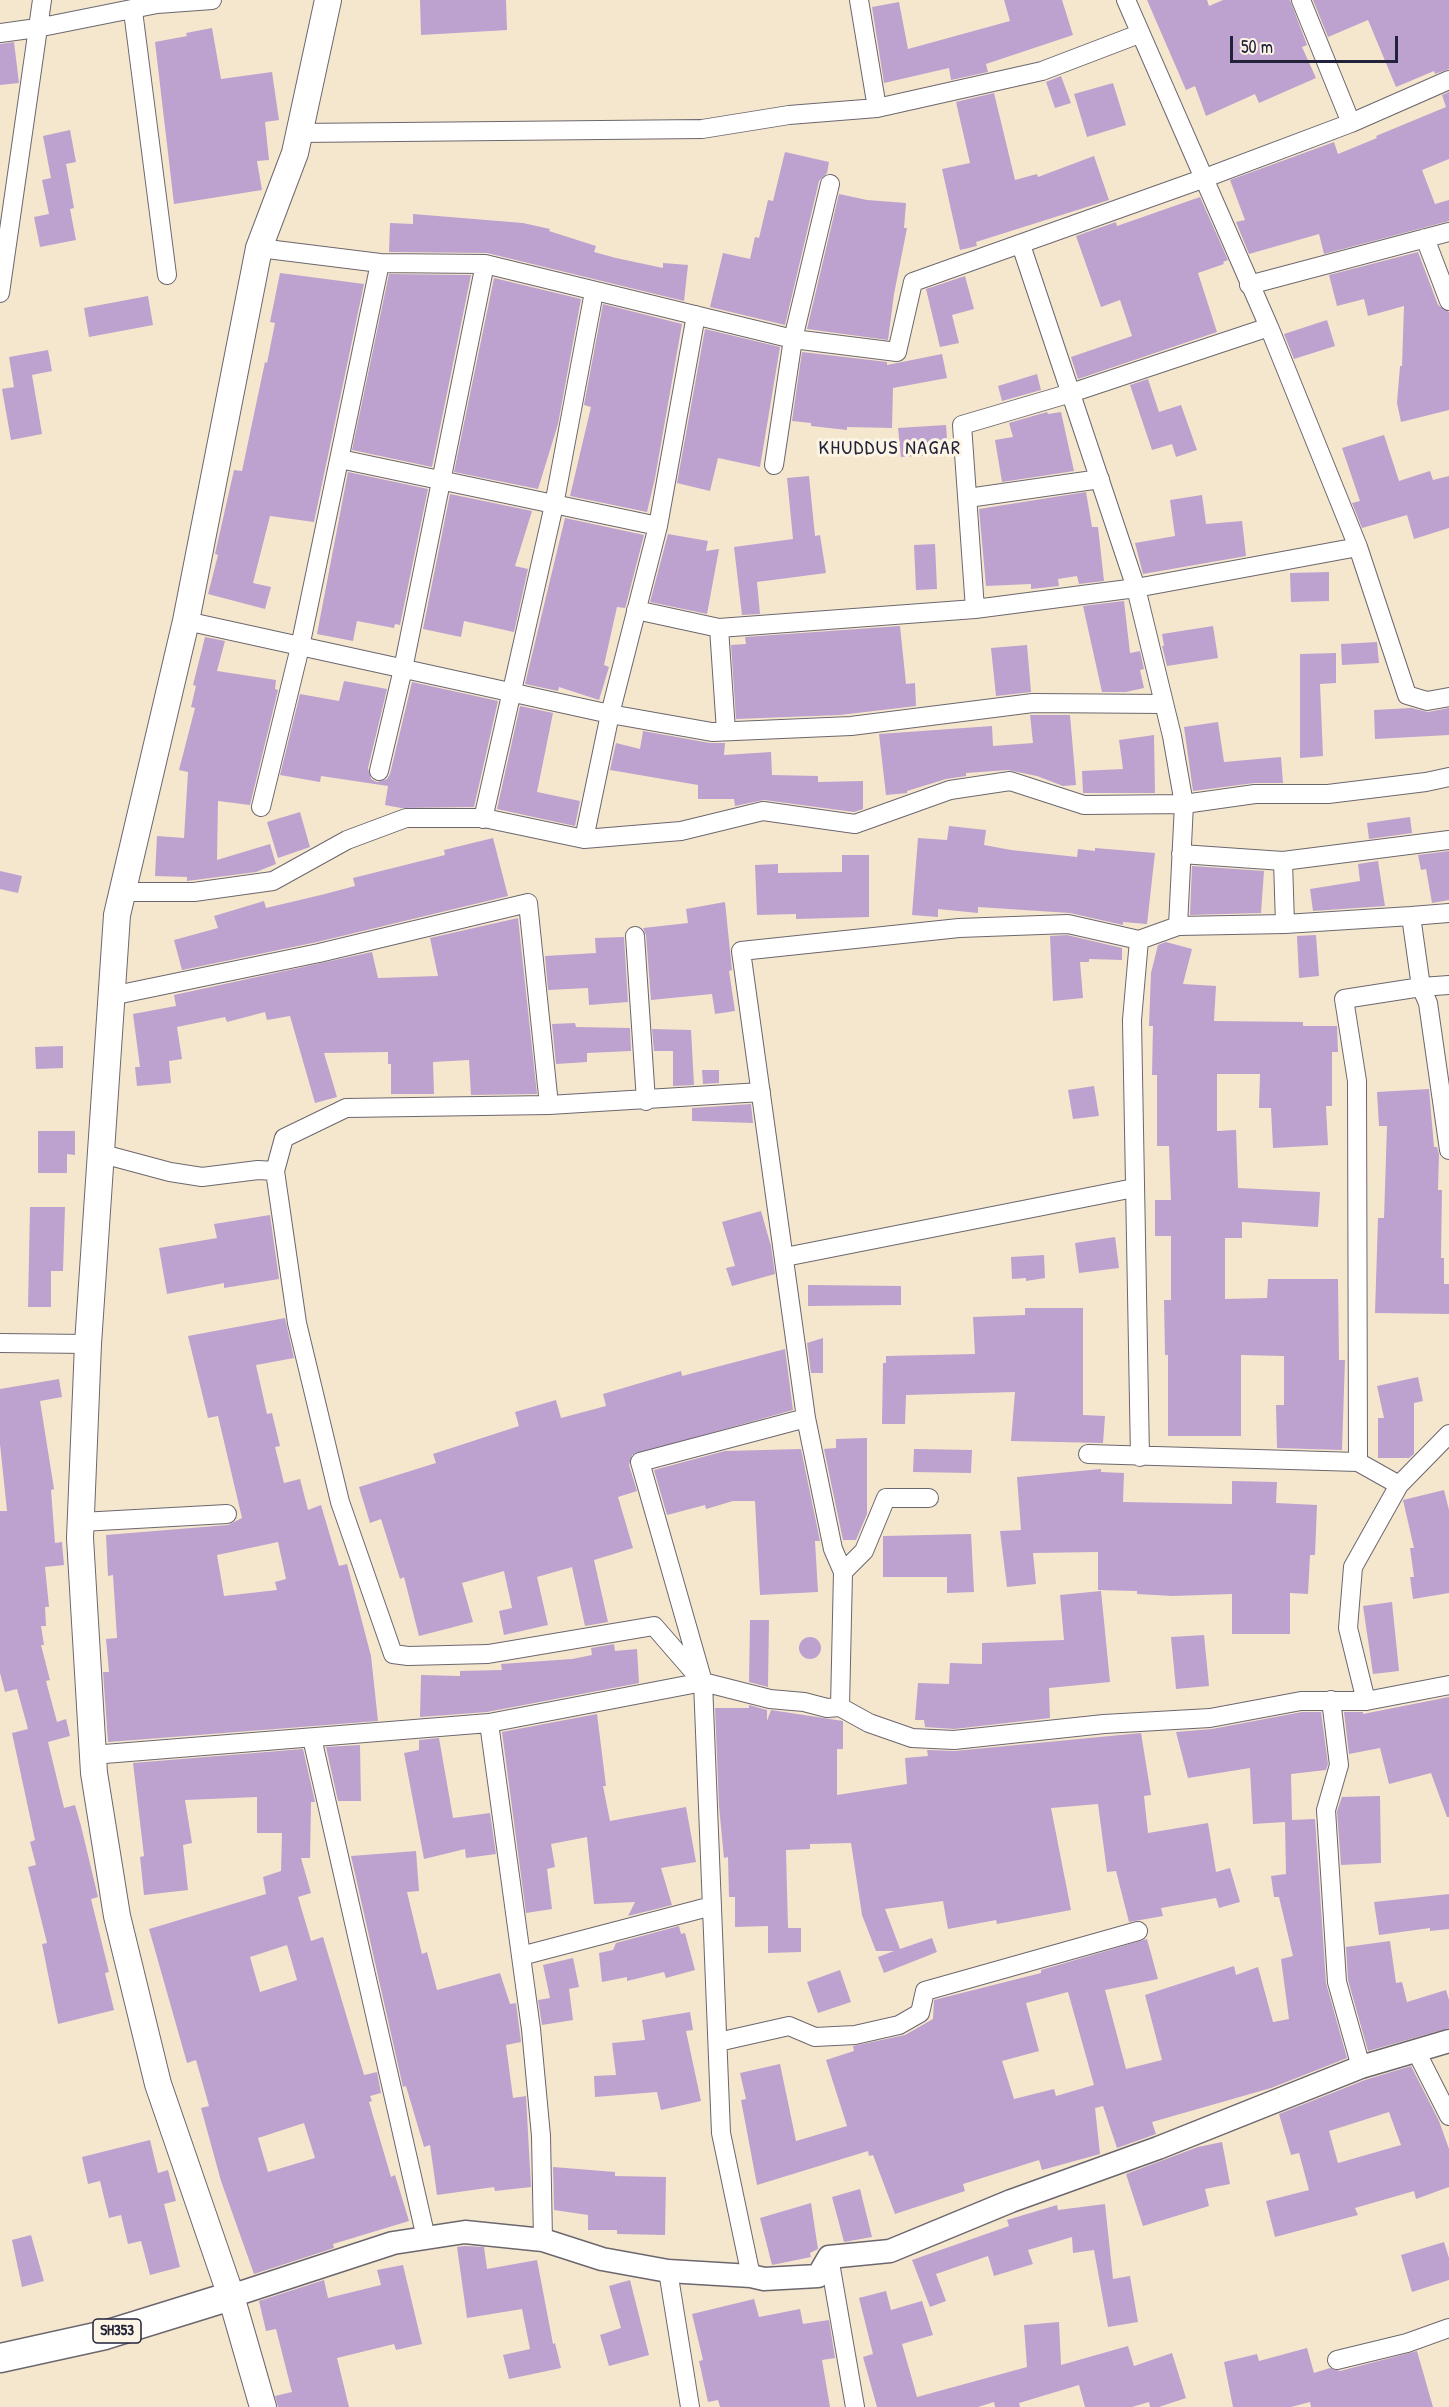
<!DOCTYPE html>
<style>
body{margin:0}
#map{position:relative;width:1449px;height:2407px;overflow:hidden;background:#f5e7ce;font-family:"Patrick Hand",sans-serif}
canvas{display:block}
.scale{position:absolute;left:1230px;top:36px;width:168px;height:27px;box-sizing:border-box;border:3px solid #22223b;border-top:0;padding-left:8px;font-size:18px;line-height:21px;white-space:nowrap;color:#22223b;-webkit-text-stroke:4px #fcf5e5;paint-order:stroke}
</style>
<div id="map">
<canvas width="1449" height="2407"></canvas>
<div class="scale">50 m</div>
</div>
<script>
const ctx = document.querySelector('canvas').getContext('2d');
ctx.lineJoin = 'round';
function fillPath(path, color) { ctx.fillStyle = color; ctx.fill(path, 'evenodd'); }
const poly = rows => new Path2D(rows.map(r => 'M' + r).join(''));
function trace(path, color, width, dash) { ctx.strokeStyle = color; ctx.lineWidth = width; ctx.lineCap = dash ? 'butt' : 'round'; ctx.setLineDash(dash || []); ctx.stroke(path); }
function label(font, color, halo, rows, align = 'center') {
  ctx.font = font + ' "Patrick Hand",sans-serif'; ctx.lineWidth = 6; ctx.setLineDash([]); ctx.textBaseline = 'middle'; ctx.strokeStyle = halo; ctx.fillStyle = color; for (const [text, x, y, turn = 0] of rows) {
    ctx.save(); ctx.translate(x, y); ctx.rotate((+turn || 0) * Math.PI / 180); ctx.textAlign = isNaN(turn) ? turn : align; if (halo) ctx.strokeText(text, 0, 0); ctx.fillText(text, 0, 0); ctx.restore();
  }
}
fillPath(poly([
 [420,0,506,0,507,30,421,35],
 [1004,0,1062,0,1073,35,986,64,988,72,951,80,949,68,884,83,872,7,899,2,908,49,1010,21],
 [1147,0,1207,0,1209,6,1223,0,1290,0,1307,45,1302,47,1316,78,1259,103,1255,94,1206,116,1195,86,1186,90],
 [1313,0,1449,0,1449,69,1435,74,1434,71,1396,87,1368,20,1328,37],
 [212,28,221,79,272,72,279,120,265,122,269,160,257,161,262,190,174,204,155,42,187,36,186,33],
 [14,42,19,83,0,85,0,44],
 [1061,76,1071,103,1055,108,1046,82],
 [1113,83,1126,125,1087,137,1074,94],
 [1449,92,1449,159,1422,170,1435,204,1449,200,1449,221,1324,254,1319,234,1249,254,1236,222,1245,220,1230,180,1334,142,1338,154,1377,138,1376,136,1446,107,1442,95],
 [994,93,1015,180,1037,174,1038,177,1094,156,1109,200,976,242,977,246,960,250,942,169,970,163,956,102],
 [70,130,76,162,66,164,74,208,70,209,76,240,40,247,34,217,49,214,42,180,51,178,43,136],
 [785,152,829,162,827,173,819,181,785,325,710,307,723,253,750,259,755,237,759,238,768,200,773,201],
 [839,194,867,200,906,203,904,228,907,228,894,294,888,340,807,329],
 [1200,197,1228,260,1223,262,1224,264,1198,273,1217,332,1078,379,1071,357,1132,336,1120,300,1101,307,1076,236,1116,222,1117,226],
 [413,214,523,223,550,229,549,231,596,246,594,252,616,258,663,268,663,263,688,265,684,301,487,253,389,252,390,223,413,224],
 [1418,252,1438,305,1449,312,1449,410,1401,422,1397,403,1400,366,1402,366,1404,306,1368,316,1364,299,1337,306,1329,275],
 [280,273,364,284,314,522,270,516,253,583,271,587,265,609,208,594,218,555,215,554,234,470,242,471,265,362,267,363,275,323,270,322],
 [389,274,471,275,432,467,352,450],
 [965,276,974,309,952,315,959,343,940,347,926,289],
 [494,278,581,299,558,424,538,489,454,472],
 [148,296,153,325,89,337,84,308],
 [603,304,682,324,655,478,647,512,570,496,591,407,584,405],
 [1327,320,1335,346,1294,359,1284,334],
 [705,329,780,347,760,467,718,458,710,491,677,483],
 [48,350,52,371,32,375,42,434,11,440,2,389,14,387,9,357],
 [802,352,887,362,887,365,942,354,947,378,893,388,892,428,847,427,847,430,811,426,811,423,792,421],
 [1037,374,1041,390,1002,401,998,386],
 [1148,379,1159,412,1181,405,1197,450,1176,457,1172,444,1152,450,1130,385],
 [1047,412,1048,414,1061,412,1074,471,1002,482,995,440,1013,437,1009,423],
 [946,425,948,454,901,457,898,428],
 [1384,435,1399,481,1430,471,1433,480,1449,476,1449,528,1414,539,1407,515,1362,528,1352,503,1360,501,1342,448],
 [348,472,428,489,400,625,395,624,394,628,357,621,353,641,317,634],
 [809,476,815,536,820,535,826,573,757,582,760,614,742,615,734,547,793,539,787,478],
 [1086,492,1092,527,1098,527,1104,581,1079,584,1077,576,1058,579,1059,586,1031,589,1031,584,986,586,979,509],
 [450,494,532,511,515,566,528,569,514,632,464,621,461,637,423,629],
 [1202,495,1206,524,1242,521,1246,556,1143,574,1135,543,1175,536,1170,500],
 [565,518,644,535,626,605,625,608,617,607,604,665,609,667,599,700,559,687,558,691,525,684],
 [668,534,708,541,706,551,719,549,707,614,650,602],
 [935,544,937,589,916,590,914,545],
 [1329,572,1329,601,1291,602,1290,573],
 [1124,601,1130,653,1140,651,1144,669,1140,670,1144,688,1126,692,1102,692,1083,606],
 [900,626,906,684,915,683,916,706,840,715,736,719,731,645,746,644,745,637],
 [1213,626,1218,658,1167,666,1162,646,1164,646,1162,634],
 [205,637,225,641,217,671,276,680,275,689,278,690,250,805,218,801,217,860,270,844,276,864,256,872,187,881,187,877,155,876,157,836,184,838,188,772,179,770,195,708,191,707,196,686,193,685],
 [1377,642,1379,663,1342,665,1341,644],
 [1027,645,1031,692,996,696,991,648],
 [1336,653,1336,683,1320,684,1323,756,1300,758,1300,654],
 [344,681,387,689,368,768,371,779,377,782,387,779,390,774,412,682,498,701,474,807,401,808,385,805,388,786,321,776,320,782,280,775,300,694,339,701],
 [520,706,553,713,537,792,580,801,575,826,497,809],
 [1411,708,1428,712,1449,708,1449,735,1375,739,1374,710],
 [1030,715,1070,715,1076,785,1063,786,1037,776,1008,770,966,773,966,776,946,779,907,791,907,793,886,795,879,734,992,726,993,746,1033,743],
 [1218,722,1224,762,1281,757,1283,783,1254,783,1193,791,1184,727],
 [643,731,710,743,725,743,724,755,771,752,772,775,818,776,818,782,863,781,863,809,854,812,764,800,735,806,734,799,698,799,698,785,610,770,616,743,640,749],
 [1154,735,1155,793,1083,793,1082,771,1123,769,1119,740],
 [300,812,310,847,278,858,267,822],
 [1410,817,1412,833,1369,839,1367,823],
 [949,826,986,830,984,845,1011,850,1077,857,1078,849,1095,851,1095,848,1155,853,1147,924,1123,922,1123,925,1070,913,978,907,978,913,938,909,938,917,912,915,918,838,947,840],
 [493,838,508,896,317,942,182,970,174,940,218,928,214,916,264,901,266,908,325,894,355,886,353,878,445,855,444,850],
 [1449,851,1449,900,1432,903,1426,869,1421,870,1418,855],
 [842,855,869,855,869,917,796,919,796,914,757,915,755,865,778,864,778,873,842,872],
 [1378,861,1385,906,1313,911,1310,889,1360,881,1358,864],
 [1192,866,1264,871,1261,913,1190,915],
 [0,871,22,876,18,893,0,889],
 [725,902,732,970,729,971,735,1011,715,1014,712,994,651,1000,646,935,643,928,688,923,686,909],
 [518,918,537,1094,471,1095,469,1060,433,1062,434,1094,391,1094,391,1064,388,1064,388,1052,324,1053,337,1097,315,1103,290,1016,267,1020,265,1012,227,1022,225,1017,177,1027,182,1059,169,1061,171,1083,137,1086,135,1067,140,1067,133,1014,176,1006,174,995,372,952,378,978,438,976,430,938],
 [1067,935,1122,948,1122,960,1089,959,1089,962,1080,962,1083,998,1053,1001,1050,936],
 [1316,935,1319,976,1299,978,1297,936],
 [624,937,628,1002,589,1005,588,988,548,990,545,956,596,953,595,938],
 [1166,942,1192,949,1183,984,1216,986,1214,1021,1303,1022,1303,1026,1337,1026,1338,1052,1332,1052,1332,1106,1326,1106,1328,1145,1273,1148,1271,1108,1259,1108,1260,1074,1217,1074,1217,1131,1236,1130,1238,1188,1320,1192,1318,1227,1242,1222,1242,1238,1225,1238,1225,1299,1267,1298,1268,1279,1338,1279,1339,1360,1345,1360,1342,1450,1277,1448,1276,1405,1284,1405,1284,1356,1241,1355,1241,1436,1168,1436,1168,1355,1165,1355,1164,1300,1171,1300,1171,1236,1155,1236,1155,1200,1171,1200,1169,1146,1157,1146,1157,1075,1152,1075,1153,1026,1149,1026,1151,973,1158,945],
 [575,1023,576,1027,630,1028,631,1051,587,1053,587,1062,556,1064,552,1024],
 [652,1029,691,1030,694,1085,673,1086,673,1051,654,1051],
 [63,1046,63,1068,36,1069,35,1047],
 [702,1070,719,1070,719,1083,703,1084],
 [1094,1086,1099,1116,1073,1119,1068,1090],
 [1429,1089,1434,1147,1437,1147,1439,1154,1438,1190,1442,1190,1441,1258,1444,1258,1444,1284,1449,1284,1449,1314,1375,1313,1378,1218,1384,1218,1387,1126,1379,1126,1377,1092],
 [751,1104,753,1123,692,1121,692,1108],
 [38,1131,75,1131,75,1155,67,1154,67,1173,38,1173],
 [30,1207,65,1207,63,1271,51,1271,51,1307,28,1307],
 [761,1211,771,1246,775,1274,732,1286,726,1268,735,1266,722,1222],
 [270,1215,279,1279,224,1288,224,1283,167,1294,159,1248,217,1238,214,1224],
 [1115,1237,1119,1268,1079,1273,1075,1243],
 [1044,1255,1045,1278,1026,1281,1026,1278,1012,1279,1011,1257],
 [808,1285,901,1286,901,1305,808,1306],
 [1025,1308,1083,1308,1083,1415,1105,1416,1103,1443,1011,1441,1015,1392,906,1395,905,1424,882,1424,883,1363,886,1363,886,1356,975,1354,973,1317,1025,1315],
 [285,1318,294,1358,256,1365,267,1414,272,1413,280,1446,275,1447,284,1483,300,1479,308,1510,321,1505,339,1566,347,1564,371,1656,378,1721,108,1742,103,1672,109,1672,106,1639,117,1638,113,1575,108,1576,106,1535,228,1525,242,1518,218,1416,208,1418,188,1336],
 [278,1542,286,1579,275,1582,277,1590,224,1596,217,1555],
 [823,1338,823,1373,811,1373,807,1343],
 [785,1349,793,1410,632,1455,629,1465,637,1491,618,1497,633,1548,594,1560,608,1622,585,1626,572,1567,537,1577,548,1625,504,1635,499,1611,512,1608,504,1571,462,1583,473,1622,419,1636,404,1577,400,1579,381,1519,370,1523,359,1487,436,1463,433,1454,519,1426,515,1412,556,1400,561,1418,606,1406,603,1394,681,1371,682,1376],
 [1418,1377,1423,1401,1414,1403,1414,1454,1409,1458,1378,1458,1378,1418,1384,1418,1377,1386],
 [59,1379,62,1397,40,1401,54,1489,51,1490,55,1543,62,1542,64,1565,45,1567,49,1607,45,1607,46,1626,41,1626,44,1645,41,1645,50,1680,46,1681,57,1722,66,1719,70,1736,48,1742,64,1808,75,1805,81,1826,98,1897,91,1899,109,1972,105,1973,114,2010,58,2024,42,1944,47,1943,28,1867,36,1865,30,1842,35,1840,12,1733,28,1729,17,1689,5,1692,0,1673,0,1511,7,1511,0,1444,0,1389],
 [867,1438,867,1514,856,1540,843,1540,824,1449,836,1448,836,1439],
 [801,1449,820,1541,815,1541,818,1592,760,1595,755,1501,733,1501,706,1509,705,1505,667,1515,654,1470,725,1451],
 [914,1449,972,1450,971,1473,913,1472],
 [1101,1469,1101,1472,1124,1473,1123,1502,1232,1504,1232,1481,1277,1482,1276,1503,1317,1505,1315,1555,1310,1555,1308,1594,1290,1593,1290,1634,1232,1634,1232,1594,1172,1596,1137,1594,1137,1591,1098,1590,1098,1552,1033,1553,1036,1584,1007,1587,1000,1531,1021,1530,1017,1477],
 [1444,1490,1449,1510,1449,1593,1413,1599,1410,1577,1414,1577,1410,1548,1414,1548,1403,1500],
 [971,1534,974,1592,947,1593,947,1577,883,1577,883,1536],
 [1101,1591,1110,1682,1049,1688,1050,1718,954,1729,925,1727,924,1720,915,1720,918,1683,949,1684,950,1663,982,1664,982,1643,1064,1640,1060,1595],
 [1392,1602,1399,1671,1373,1674,1363,1606],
 [750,1620,769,1620,768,1687,749,1682],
 [1204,1635,1209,1686,1176,1689,1171,1637],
 '799 1648a11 11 0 1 1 22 0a11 11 0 1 1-22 0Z',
 [614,1644,615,1651,637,1649,639,1683,487,1712,420,1717,421,1675,460,1676,460,1671,502,1670,501,1664,572,1659,592,1655,591,1648],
 [1449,1697,1449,1817,1447,1817,1431,1773,1389,1784,1380,1748,1349,1754,1344,1712,1363,1712,1363,1714],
 [749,1705,767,1710,767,1721,771,1710,843,1721,843,1749,837,1749,837,1795,907,1784,905,1758,928,1756,927,1750,955,1751,1141,1733,1151,1795,1144,1796,1148,1833,1208,1823,1216,1872,1230,1868,1240,1902,1219,1908,1216,1898,1161,1908,1163,1916,1129,1922,1116,1871,1107,1872,1098,1804,1051,1808,1071,1910,997,1924,996,1920,948,1929,943,1901,885,1909,900,1949,932,1938,937,1952,884,1973,878,1957,894,1951,876,1951,862,1915,851,1843,810,1844,810,1849,786,1850,788,1928,801,1928,801,1952,768,1953,768,1926,735,1927,735,1897,729,1897,728,1857,724,1858,719,1806,715,1708,749,1708],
 [1302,1712,1321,1712,1328,1764,1326,1770,1291,1774,1292,1820,1315,1819,1326,1983,1347,2058,1271,2088,1152,2122,1156,2134,1117,2148,1103,2106,1095,2108,1100,2154,1042,2170,1039,2160,963,2184,965,2191,895,2214,873,2155,869,2156,868,2151,757,2185,741,2100,746,2099,740,2073,780,2064,796,2141,847,2126,826,2060,854,2051,853,2046,905,2035,933,2019,934,2000,1041,1973,1041,1970,1147,1939,1158,1979,1105,1990,1126,2069,1162,2060,1145,1995,1234,1966,1236,1975,1258,1967,1273,2022,1289,2019,1281,1959,1293,1956,1279,1897,1274,1897,1271,1876,1286,1874,1285,1822,1253,1824,1250,1768,1188,1778,1176,1732,1212,1729],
 [1068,1992,1094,2085,1056,2096,1054,2089,1014,2099,1002,2061,1039,2051,1026,2003],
 [597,1714,606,1786,603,1786,610,1821,686,1807,696,1862,661,1868,672,1905,628,1916,635,1902,594,1904,587,1837,551,1844,555,1867,547,1869,552,1909,526,1913,502,1732],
 [439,1738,453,1818,490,1813,496,1854,466,1858,465,1849,424,1859,404,1753,419,1750,419,1740],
 [360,1745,361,1801,338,1801,326,1747],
 [303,1749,315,1802,311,1802,310,1858,301,1858,311,1893,298,1897,311,1941,323,1937,364,2075,377,2072,381,2093,370,2096,372,2101,369,2102,391,2177,395,2175,409,2221,333,2244,334,2248,254,2274,221,2181,201,2108,209,2106,196,2060,187,2063,149,1929,266,1894,263,1877,281,1871,282,1833,257,1833,257,1797,185,1800,192,1843,183,1845,188,1890,144,1895,140,1857,144,1856,133,1763],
 [287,1945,297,1980,260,1992,250,1957],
 [304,2123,315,2158,268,2172,258,2138],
 [1380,1796,1381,1863,1341,1865,1337,1811,1342,1797],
 [416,1851,419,1891,407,1892,422,1954,427,1952,437,1990,500,1973,510,2004,516,2003,521,2042,506,2045,513,2098,526,2096,531,2187,495,2191,494,2187,437,2195,430,2145,424,2147,406,2086,403,2087,351,1856],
 [1449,1894,1449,1929,1430,1931,1430,1928,1379,1935,1374,1902],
 [679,1926,681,1934,685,1933,695,1970,666,1978,664,1972,627,1981,627,1977,602,1982,599,1953,613,1950,616,1943],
 [1390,1941,1396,1983,1402,1982,1407,2002,1446,1990,1449,2000,1449,2028,1368,2051,1348,1980,1346,1947],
 [573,1958,579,1987,569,1989,573,2020,542,2025,538,2000,550,1998,543,1965],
 [840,1970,851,2002,818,2013,807,1982],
 [690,2012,693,2030,686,2031,701,2101,661,2110,657,2092,595,2097,594,2076,616,2075,612,2043,645,2040,642,2020],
 [1411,2066,1439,2121,1449,2149,1449,2187,1416,2199,1414,2191,1355,2208,1358,2215,1275,2237,1266,2201,1309,2190,1299,2153,1291,2155,1279,2114,1365,2080],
 [1389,2112,1401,2145,1338,2163,1329,2131],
 [150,2140,158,2173,168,2170,176,2201,164,2204,180,2267,150,2275,141,2241,128,2244,121,2215,109,2218,100,2181,88,2184,82,2157],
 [1222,2142,1230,2184,1205,2189,1209,2206,1143,2226,1126,2174,1198,2147],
 [553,2167,615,2172,615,2176,666,2177,665,2235,617,2234,617,2230,588,2230,588,2215,554,2210],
 [860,2189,872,2237,844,2242,832,2197],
 [811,2203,818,2249,810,2253,811,2257,772,2265,760,2218],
 [1105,2204,1113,2279,1130,2276,1138,2322,1108,2327,1094,2250,1073,2253,1072,2237,1028,2250,1033,2264,994,2276,988,2256,936,2274,946,2301,930,2307,912,2260,1009,2226,1007,2220,1057,2205,1058,2210],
 [31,2235,44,2281,22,2287,12,2240],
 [1444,2242,1449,2258,1449,2280,1412,2292,1401,2255],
 [465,2246,484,2247,487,2269,537,2260,553,2344,555,2343,561,2368,509,2379,503,2355,530,2349,522,2309,467,2318,457,2247],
 [403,2265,422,2344,396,2350,394,2344,337,2358,349,2407,278,2407,275,2396,292,2392,276,2329,266,2331,259,2301,324,2280,328,2298,381,2285,377,2270],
 [630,2280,649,2355,609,2366,600,2335,621,2328,609,2286],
 [886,2291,891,2310,922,2301,933,2335,902,2344,917,2397,1027,2367,1024,2325,1059,2322,1061,2365,1128,2346,1134,2366,1172,2353,1186,2398,1159,2407,1150,2407,1149,2402,1132,2407,1085,2407,1079,2385,1019,2403,1020,2407,995,2407,994,2402,978,2407,877,2407,863,2357,873,2354,859,2298],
 [754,2299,759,2317,800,2309,803,2324,829,2320,835,2358,822,2360,830,2407,720,2407,718,2400,708,2402,699,2361,703,2360,692,2314],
 [1307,2348,1314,2373,1330,2368,1340,2371,1417,2351,1433,2407,1311,2407,1310,2402,1291,2407,1233,2407,1224,2362,1257,2354,1259,2361]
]), '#bda1cf');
const minor = poly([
 [859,0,877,108],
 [1126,0,1269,327,1358,547],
 [1301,0,1351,123],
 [133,11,167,275],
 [0,33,37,28,157,4,212,0],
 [299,133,702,129,789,115,877,108,1042,71,1139,34],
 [1425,238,1449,301],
 [1021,245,1136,588,1172,736,1184,804,1178,926],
 [259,248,380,263,485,264,793,339,897,352,913,282,1205,178,1351,123,1449,80],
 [1249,285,1449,232],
 [0,293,42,0],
 [340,459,658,526],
 [774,465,793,339,830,184],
 [968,498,1100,479],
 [975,609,962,425,1071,393,1269,327],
 [636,610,719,628,975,609,1136,588,1358,547,1407,695,1427,701,1449,697],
 [186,621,610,714,712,732,851,726,1033,703,1163,704],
 [719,628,726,731],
 [379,771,403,669,485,264],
 [261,807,300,647,380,263],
 [483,819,554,505,594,292],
 [584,839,610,714,658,526,696,315],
 [1181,854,1283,861,1449,840],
 [1283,861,1285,924],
 [122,892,194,892,273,881,347,840,406,818,484,818,584,839,681,831,763,811,855,824,950,790,1010,781,1084,805,1184,804,1255,794,1328,794,1426,782,1449,777],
 [1411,916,1449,913],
 [635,936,646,1101],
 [1139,940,1132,1020,1140,1457],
 [1449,985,1421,987,1428,1003,1449,1150],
 [111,996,319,953,528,903,549,1105],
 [99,1153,170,1172,202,1177,258,1170,275,1171,297,1323,340,1502,393,1654,408,1656,488,1654,654,1626,700,1679],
 [275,1171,284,1138,346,1108,549,1105,761,1092],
 [785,1257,1134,1188],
 [0,1343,88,1344],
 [806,1418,833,1549,843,1572,840,1707],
 [1088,1454,1358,1462,1399,1485],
 [81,1522,227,1514],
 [843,1572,864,1551,886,1498,929,1498],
 [1331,1700,1339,1765,1326,1810,1337,1982,1361,2067],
 [1366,1701,1348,1628,1353,1567,1399,1485,1449,1434],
 [489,1723,531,2029,541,2136,543,2240],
 [312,1738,426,2238],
 [92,1755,489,1723,703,1682,770,1699,804,1702,827,1708,840,1707,869,1723,912,1738,954,1740,1104,1724,1210,1718,1301,1701,1366,1701,1449,1685],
 [521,1956,712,1906],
 [718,2042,789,2026,815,2037,855,2035,899,2025,920,2013,925,1991,1138,1931],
 [1417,2053,1449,2116],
 [829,2257,855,2407],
 [668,2271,690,2407],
 [751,2276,721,2133,703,1682,640,1462,806,1418,741,951,959,928,1068,924,1139,940,1178,926,1285,924,1411,916,1421,987,1344,999,1357,1081,1358,1462],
 [1337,2360,1407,2343,1449,2328]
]);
const tertiary = poly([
 [231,2296,393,2243,465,2232,543,2240,602,2259,668,2271,751,2276,764,2279,818,2276,829,2257,890,2251,1011,2201,1158,2148,1361,2067,1449,2041]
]);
const secondary = poly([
 [263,2407,231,2296,158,2084,117,1916,94,1773,80,1538,88,1344,117,915,186,621,259,248,295,153,328,0]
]);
const primary = poly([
 [0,2358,105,2335,231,2296]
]);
trace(minor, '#6c676e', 20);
trace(tertiary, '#6c676e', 25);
trace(secondary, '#6c676e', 28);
trace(primary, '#6c676e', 31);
trace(minor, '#fff', 18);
trace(tertiary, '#fff', 22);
trace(secondary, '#fff', 26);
trace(primary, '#fff', 28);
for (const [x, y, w] of [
 [117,2331,48]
]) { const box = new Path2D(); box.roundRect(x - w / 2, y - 12, w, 24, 4.5); ctx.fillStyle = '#fcf5e5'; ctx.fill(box); trace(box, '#22223b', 1.5); }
label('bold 15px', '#22223b', null, [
 ["SH353",117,2331]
]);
ctx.letterSpacing = '1.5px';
label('20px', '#22223b', '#fcf5e5', [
 ["KHUDDUS NAGAR",890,449]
]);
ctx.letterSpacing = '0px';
</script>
